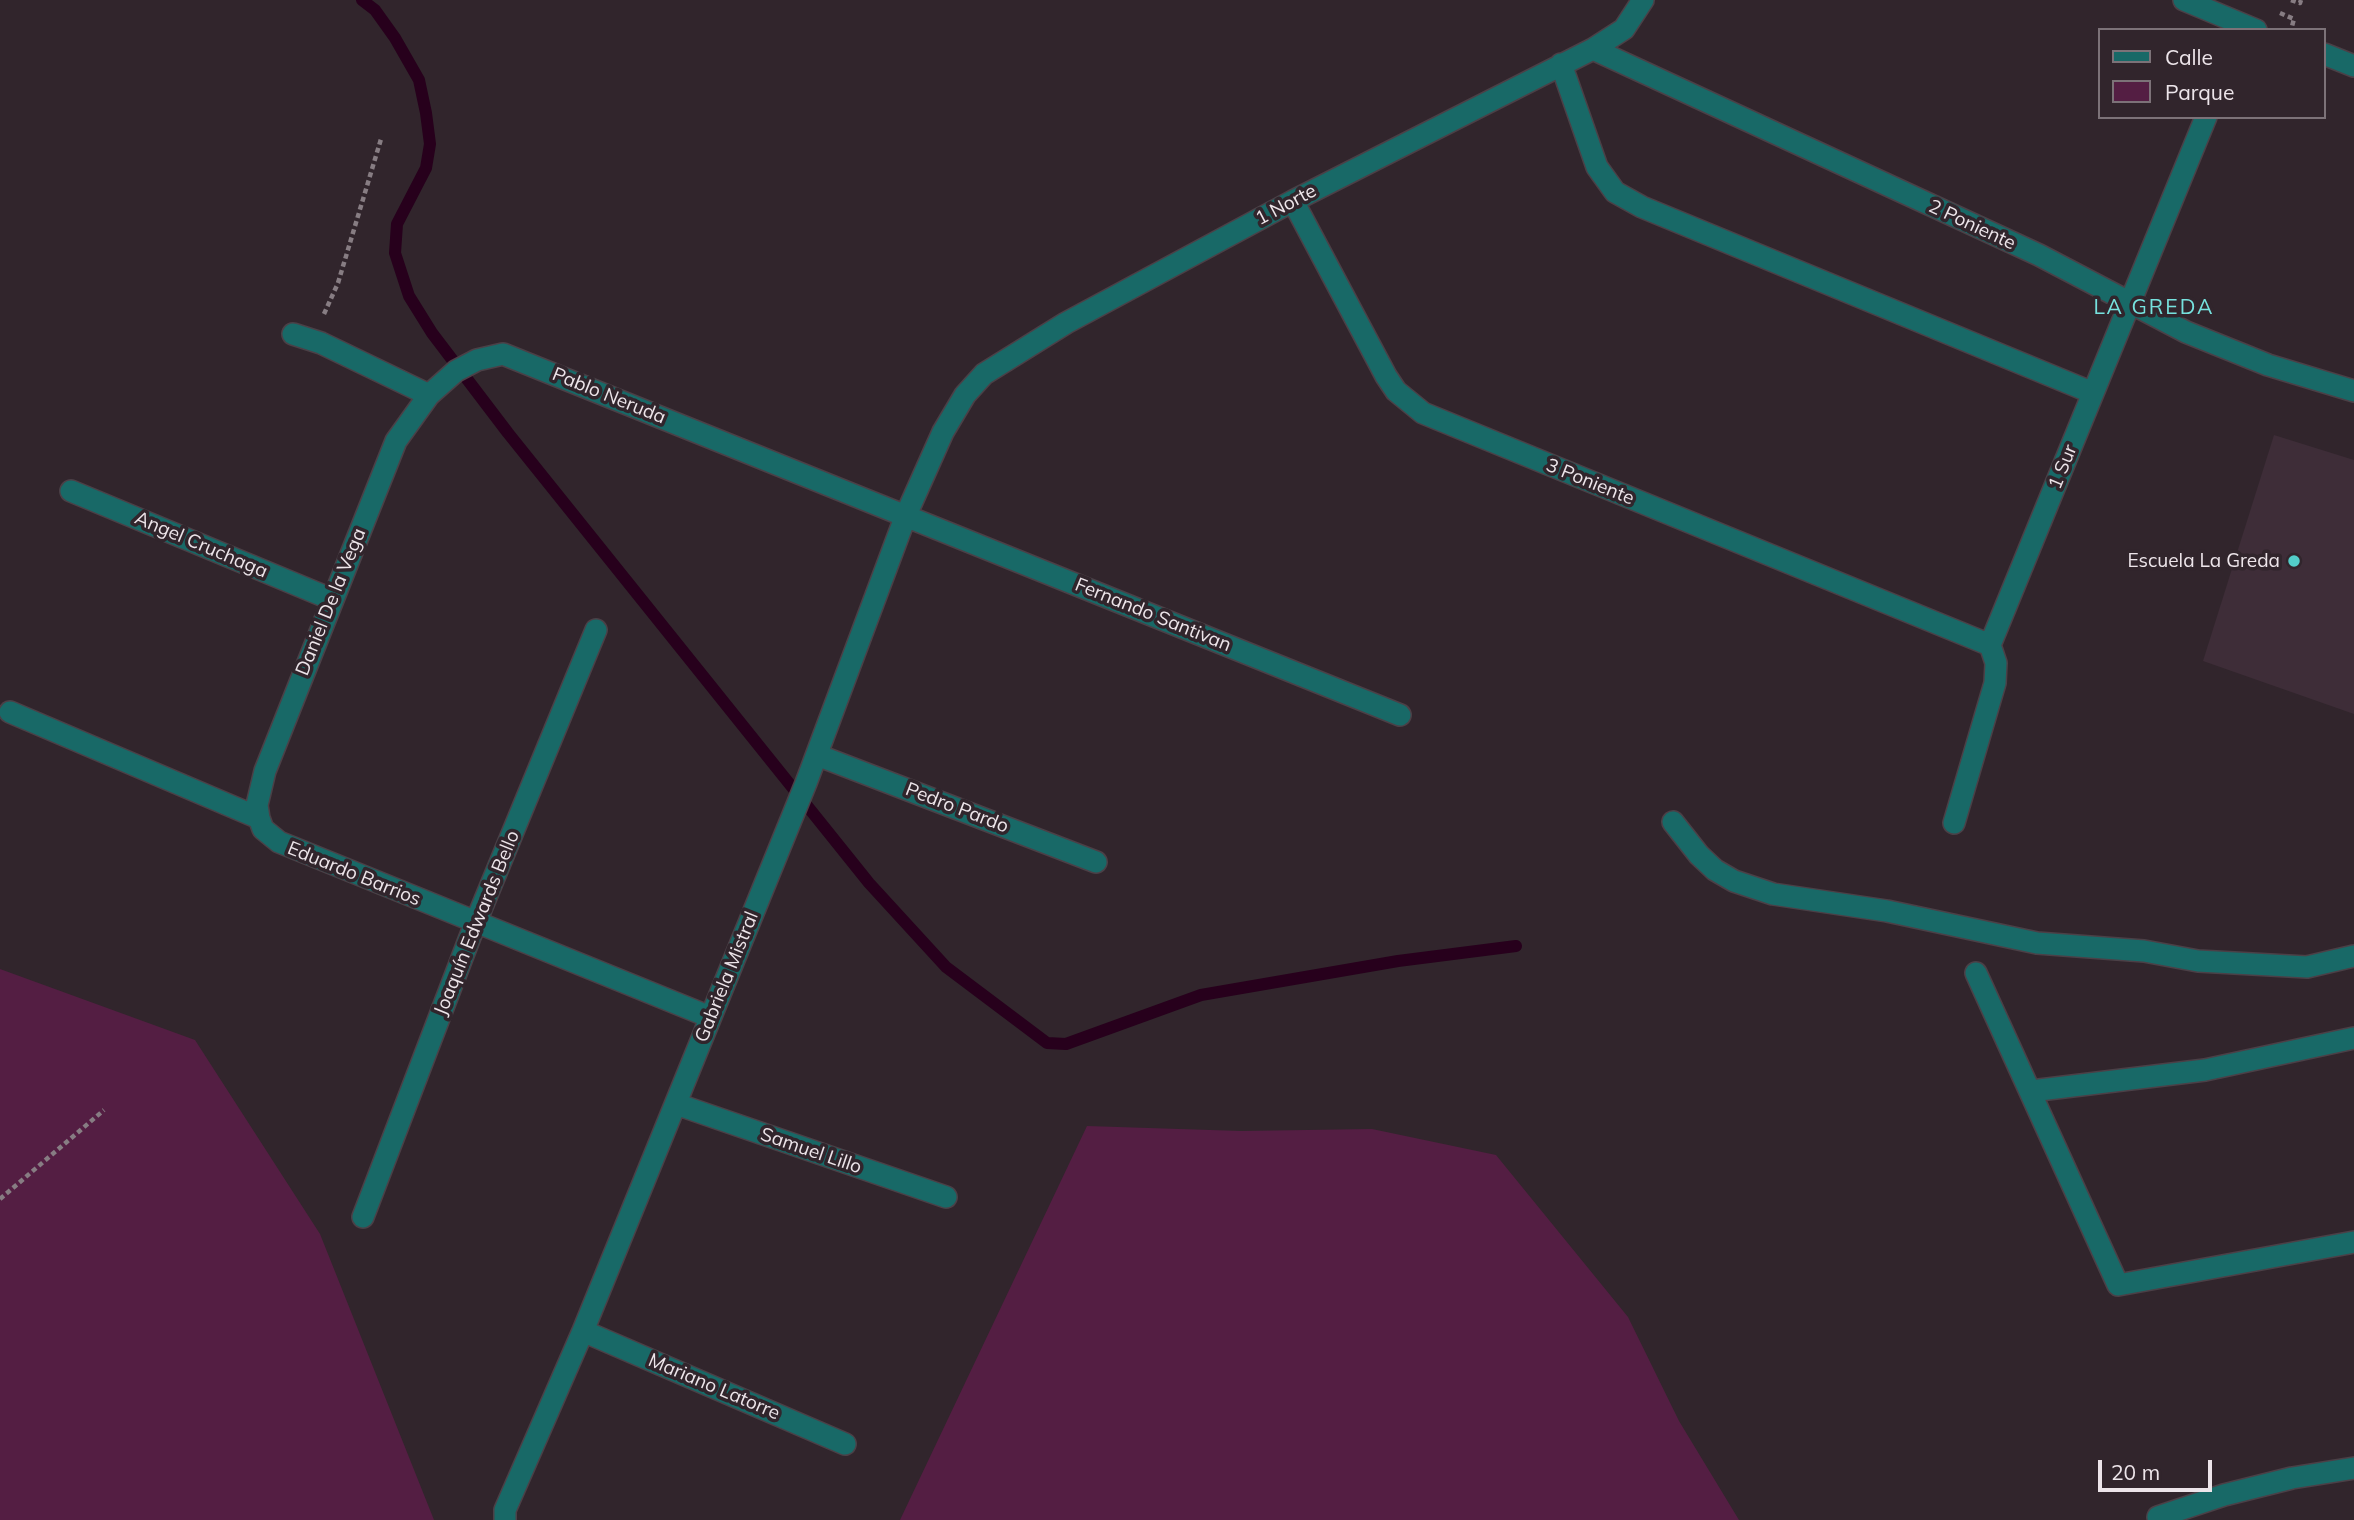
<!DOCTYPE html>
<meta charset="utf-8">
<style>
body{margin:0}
#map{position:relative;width:2354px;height:1520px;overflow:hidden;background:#31252c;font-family:Mulish,sans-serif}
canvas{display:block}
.legend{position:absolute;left:2098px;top:28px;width:228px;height:91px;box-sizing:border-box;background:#31252c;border:2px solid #7c7278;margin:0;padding:9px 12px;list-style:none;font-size:21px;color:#ede5ea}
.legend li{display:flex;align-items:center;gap:14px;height:35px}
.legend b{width:35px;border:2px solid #7c7278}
.scale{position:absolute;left:2098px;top:1460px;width:114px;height:32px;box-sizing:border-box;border:4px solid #ede5ea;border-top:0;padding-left:9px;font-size:21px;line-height:24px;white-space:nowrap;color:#ede5ea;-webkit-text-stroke:5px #31252c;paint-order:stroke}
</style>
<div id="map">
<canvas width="2354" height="1520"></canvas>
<ul class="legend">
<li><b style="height:9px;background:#186967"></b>Calle</li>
<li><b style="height:19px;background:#541e43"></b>Parque</li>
</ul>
<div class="scale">20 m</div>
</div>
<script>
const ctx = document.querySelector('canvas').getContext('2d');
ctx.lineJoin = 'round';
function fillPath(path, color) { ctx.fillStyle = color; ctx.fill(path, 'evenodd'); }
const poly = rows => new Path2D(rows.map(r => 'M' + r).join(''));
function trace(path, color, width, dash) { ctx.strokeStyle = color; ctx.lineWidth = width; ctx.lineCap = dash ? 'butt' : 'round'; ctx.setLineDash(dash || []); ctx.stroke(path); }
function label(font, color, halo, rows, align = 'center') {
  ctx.font = font + ' Mulish,sans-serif'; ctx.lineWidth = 7; ctx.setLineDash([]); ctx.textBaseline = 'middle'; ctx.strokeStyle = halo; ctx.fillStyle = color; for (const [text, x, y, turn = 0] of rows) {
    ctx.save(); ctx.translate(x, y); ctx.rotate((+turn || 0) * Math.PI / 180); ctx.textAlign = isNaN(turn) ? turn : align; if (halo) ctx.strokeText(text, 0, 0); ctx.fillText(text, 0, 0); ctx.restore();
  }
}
fillPath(poly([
 [2274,435,2354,460,2354,714,2203,661]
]), '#3e2d38');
fillPath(poly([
 [0,969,195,1040,320,1234,434,1520,0,1520],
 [1087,1126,1241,1131,1372,1129,1496,1155,1628,1317,1679,1421,1739,1520,900,1520]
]), '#541e43');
trace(poly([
 [362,0,375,10,395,38,419,80,426,113,430,144,426,168,397,224,395,253,409,296,432,333,508,433,869,883,946,967,1047,1043,1066,1044,1201,995,1398,961,1516,946]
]), '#27001c', 12);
const street = poly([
 [2184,0,2256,30],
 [1593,49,2039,255,2186,332,2268,365,2354,391],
 [2324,54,2354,66],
 [1561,64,1597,167,1615,192,1642,207,2093,393],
 [1293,201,1386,376,1396,391,1423,413,1990,645],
 [293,334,321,343,429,395],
 [71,491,331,599],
 [10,712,259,818],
 [817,755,1096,862],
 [1673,822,1699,855,1715,870,1734,881,1773,894,1887,911,2037,943,2144,951,2198,961,2307,967,2354,956],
 [1954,823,1995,683,1996,663,1990,645,2206,117],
 [1976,973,2118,1285,2354,1242],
 [710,1017,279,842,263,829,259,818,257,805,265,771,396,441,429,395,456,371,477,360,503,354,1400,715],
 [2031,1091,2205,1070,2354,1038],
 [676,1104,946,1197],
 [363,1217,475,924,596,630],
 [583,1331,845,1444],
 [2158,1517,2224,1495,2292,1478,2354,1468],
 [505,1520,505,1510,583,1331,806,783,906,515,943,432,965,395,984,374,1066,323,1293,201,1593,49,1624,29,1643,0]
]);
trace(street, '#4b4047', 24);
trace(poly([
 [2291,0,2300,3,2301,0],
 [2280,13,2294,19,2291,30],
 [324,314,338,283,381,139],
 [0,1199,104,1110]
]), '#877d83', 4.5, [5, 3.5]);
trace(street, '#186967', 21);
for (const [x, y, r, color] of [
 [2294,561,7,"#53cdc9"]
]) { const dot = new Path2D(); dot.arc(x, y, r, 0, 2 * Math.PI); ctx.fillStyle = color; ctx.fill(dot); trace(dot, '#31252c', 2.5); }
label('19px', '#ede5ea', '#31252c', [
 ["1 Norte",1286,205,-28],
 ["2 Poniente",1972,225,25],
 ["Pablo Neruda",609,396,22],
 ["1 Sur",2063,467,-68],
 ["3 Poniente",1590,482,22],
 ["Angel Cruchaga",201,545,23],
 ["Daniel De la Vega",331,602,-68],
 ["Fernando Santivan",1153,615,22],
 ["Pedro Pardo",957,808,21],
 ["Eduardo Barrios",354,874,22],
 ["Joaquín Edwards Bello",477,923,-68],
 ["Gabriela Mistral",727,977,-68],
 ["Samuel Lillo",811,1151,19],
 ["Mariano Latorre",714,1387,23]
]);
label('19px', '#ede5ea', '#31252c', [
 ["Escuela La Greda",2280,561]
], 'right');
ctx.letterSpacing = '2px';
label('21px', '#76e2de', '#31252c', [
 ["LA GREDA",2154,308]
]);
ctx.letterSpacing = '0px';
</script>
